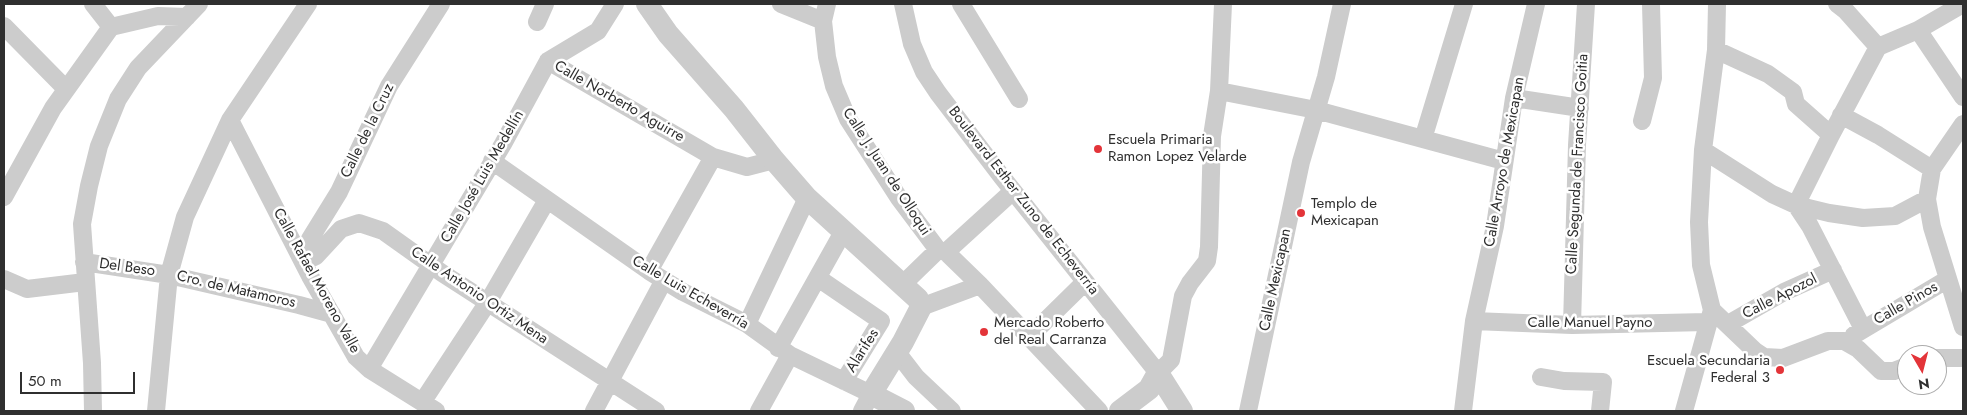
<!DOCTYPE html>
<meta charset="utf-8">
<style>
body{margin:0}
#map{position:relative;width:1967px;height:415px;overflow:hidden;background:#fff;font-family:Jost,sans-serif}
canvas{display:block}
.frame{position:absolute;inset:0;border:5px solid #2f2f2f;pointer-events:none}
.north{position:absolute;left:1897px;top:345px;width:50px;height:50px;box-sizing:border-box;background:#fff;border:1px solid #acacac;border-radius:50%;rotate:172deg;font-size:14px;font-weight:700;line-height:20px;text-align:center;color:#2f2f2f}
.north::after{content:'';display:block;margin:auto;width:18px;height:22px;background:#e33439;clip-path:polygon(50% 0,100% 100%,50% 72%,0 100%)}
.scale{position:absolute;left:20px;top:372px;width:115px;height:22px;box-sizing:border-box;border:2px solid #2f2f2f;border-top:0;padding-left:6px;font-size:15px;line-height:18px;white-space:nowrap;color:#2f2f2f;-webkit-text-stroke:4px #fff;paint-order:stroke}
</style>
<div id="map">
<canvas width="1967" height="415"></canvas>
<div class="frame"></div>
<div class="north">N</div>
<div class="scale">50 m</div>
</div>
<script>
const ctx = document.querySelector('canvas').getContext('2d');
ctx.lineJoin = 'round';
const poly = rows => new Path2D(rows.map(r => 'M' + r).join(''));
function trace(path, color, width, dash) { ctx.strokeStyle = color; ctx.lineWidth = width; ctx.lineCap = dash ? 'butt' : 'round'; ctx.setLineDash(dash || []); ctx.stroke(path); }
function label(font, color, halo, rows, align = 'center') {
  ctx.font = font + ' Jost,sans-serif'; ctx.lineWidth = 5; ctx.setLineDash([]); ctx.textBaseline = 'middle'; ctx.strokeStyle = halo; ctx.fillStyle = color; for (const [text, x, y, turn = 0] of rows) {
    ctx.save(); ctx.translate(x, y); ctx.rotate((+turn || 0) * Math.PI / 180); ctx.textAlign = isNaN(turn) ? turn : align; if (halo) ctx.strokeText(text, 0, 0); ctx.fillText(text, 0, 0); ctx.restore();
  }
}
trace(poly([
 [93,4,111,27],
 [781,4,823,21],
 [827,4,823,21,827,57,834,86,848,119,899,198,938,250],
 [903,4,912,44,924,72,938,93,1002,177,1158,373,1171,360,1183,296,1190,283,1207,261,1209,247,1212,136,1219,91,1223,4],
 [961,4,1019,99],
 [1837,4,1846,11,1878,47],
 [537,22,545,4],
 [4,26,66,89],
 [1918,30,1963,97],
 [1716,50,1768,74,1793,92,1796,104,1831,135],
 [548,61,713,157,747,167,774,160],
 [548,61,598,31,615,4],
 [1219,91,1316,110,1504,161],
 [1514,98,1580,108],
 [1841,115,1878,135,1932,169],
 [230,120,310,276,356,357,369,369,436,411],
 [1642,121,1653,78,1651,4],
 [1963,124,1932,169,1927,199,1932,227,1963,327],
 [1423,139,1464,4],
 [1703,150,1772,194,1796,205,1829,213,1863,218,1895,216,1927,199],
 [492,161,649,271,683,292,747,324,790,355,871,394,862,411],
 [4,197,53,108,111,27,158,16,187,17],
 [938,250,946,252,1013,191],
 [946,252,980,285,1099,411],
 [84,262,169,275,299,305,332,314],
 [303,262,316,256,341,229,359,223,383,231,442,273,656,411],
 [303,262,310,239,339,192,389,86,441,4],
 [649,271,713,157],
 [818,278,881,321,844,381],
 [4,279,27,289,85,282],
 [903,284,938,250],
 [921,307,980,285],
 [1712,310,1755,351,1764,357,1783,358,1828,341,1844,341,1858,349,1881,371,1894,371,1907,366],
 [1474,321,1572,325,1707,322],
 [747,324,807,198],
 [1728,324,1784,292,1833,270],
 [1572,325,1577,145,1586,4],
 [1863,329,1810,226,1796,205,1831,135,1878,47,1918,30,1963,4],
 [1854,335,1948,279],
 [1028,338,1085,282],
 [778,348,843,232],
 [896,351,916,377,952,411],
 [1937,358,1961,358],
 [369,369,503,144,548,61],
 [1541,377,1564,381,1603,382,1600,411],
 [423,401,488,302,547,200],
 [93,411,92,363,82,224,89,186,99,146,118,99,138,68,199,4],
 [156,411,169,275,185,217,230,120,308,4],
 [594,411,664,280],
 [759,411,790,355],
 [1248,411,1301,162,1326,77,1342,4],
 [1463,411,1474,321,1495,226,1514,98,1536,4],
 [1684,411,1712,310,1701,265,1699,222,1703,150,1716,50,1717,4]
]), '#ccc', 18);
trace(poly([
 [647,4,668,34,734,109,774,160,807,198,918,299,921,307,903,342,871,394,904,411],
 [1120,411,1149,389,1158,373,1182,411]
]), '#ccc', 22);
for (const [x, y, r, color] of [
 [1098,149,5,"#e33439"],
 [1301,213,5,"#e33439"],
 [984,332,5,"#e33439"],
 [1780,370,5,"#e33439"]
]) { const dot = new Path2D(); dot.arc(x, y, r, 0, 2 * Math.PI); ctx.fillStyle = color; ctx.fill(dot); trace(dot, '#fff', 2); }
label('15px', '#2f2f2f', '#fff', [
 ["Calle Norberto Aguirre",619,102,30],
 ["Calle de la Cruz",368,131,-64],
 ["Calle Arroyo de Mexicapan",1505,162,-80],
 ["Calle Segunda de Francisco Goitia",1578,164,-87],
 ["Calle J. Juan de Olloqui",886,172,57],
 ["Calle José Luis Medellín",483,177,-60],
 ["Boulevard Esther Zuno de Echeverría",1023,201,52],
 ["Del Beso",127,268,8],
 ["Calle Mexicapan",1276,280,-78],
 ["Calle Rafael Moreno Valle",316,281,61],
 ["Cro. de Matamoros",236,290,13],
 ["Calle Luis Echeverría",690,293,30],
 ["Calle Antonio Ortiz Mena",479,296,34],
 ["Calle Apozol",1780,297,-27],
 ["Calle Pinos",1906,304,-30],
 ["Calle Manuel Payno",1590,323],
 ["Alarifes",863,351,-58]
]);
label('15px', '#2f2f2f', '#fff', [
 ["Escuela Primaria",1108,140],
 ["Ramon Lopez Velarde",1108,157],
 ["Templo de",1311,204],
 ["Mexicapan",1311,221],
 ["Mercado Roberto",994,323],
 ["del Real Carranza",994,340],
 ["Escuela Secundaria",1770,361,"right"],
 ["Federal 3",1770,378,"right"]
], 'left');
</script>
